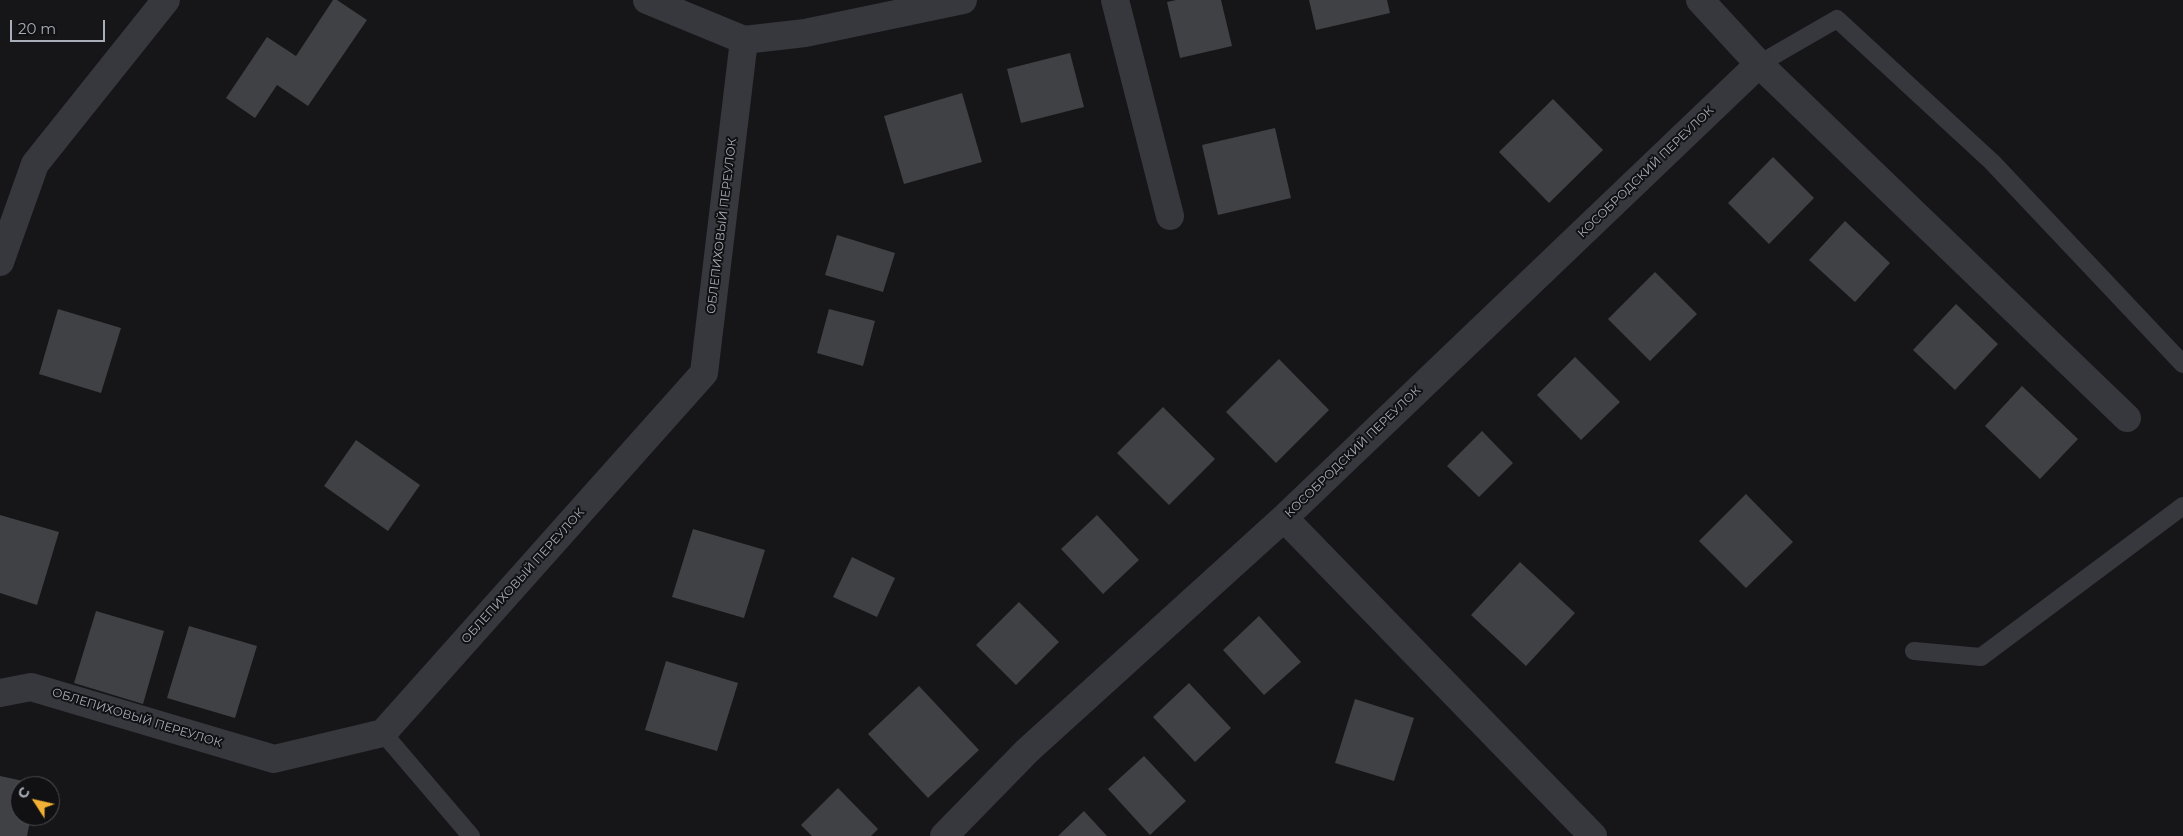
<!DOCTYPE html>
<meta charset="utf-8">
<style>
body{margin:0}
#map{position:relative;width:2183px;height:836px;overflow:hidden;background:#161618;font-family:Montserrat,sans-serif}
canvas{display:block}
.north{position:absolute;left:10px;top:776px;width:50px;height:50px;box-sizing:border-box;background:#111113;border:1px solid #4d4f55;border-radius:50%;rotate:305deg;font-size:14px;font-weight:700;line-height:20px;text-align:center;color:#a8adb8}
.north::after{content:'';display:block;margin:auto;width:18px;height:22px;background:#f2b134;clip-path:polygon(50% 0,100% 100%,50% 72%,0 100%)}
.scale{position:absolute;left:10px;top:20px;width:95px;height:22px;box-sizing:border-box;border:2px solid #a8adb8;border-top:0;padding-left:6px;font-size:15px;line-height:18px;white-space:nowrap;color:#a8adb8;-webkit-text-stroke:4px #111113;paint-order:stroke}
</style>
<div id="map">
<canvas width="2183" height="836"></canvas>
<div class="north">С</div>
<div class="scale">20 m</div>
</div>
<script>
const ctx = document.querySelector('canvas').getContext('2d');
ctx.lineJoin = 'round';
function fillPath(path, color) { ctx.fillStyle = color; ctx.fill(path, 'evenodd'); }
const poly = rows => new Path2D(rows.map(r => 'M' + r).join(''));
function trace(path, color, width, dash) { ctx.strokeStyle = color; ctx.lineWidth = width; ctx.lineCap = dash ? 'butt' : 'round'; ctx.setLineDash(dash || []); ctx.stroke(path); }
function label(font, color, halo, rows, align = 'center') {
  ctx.font = font + ' Montserrat,sans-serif'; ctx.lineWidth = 4; ctx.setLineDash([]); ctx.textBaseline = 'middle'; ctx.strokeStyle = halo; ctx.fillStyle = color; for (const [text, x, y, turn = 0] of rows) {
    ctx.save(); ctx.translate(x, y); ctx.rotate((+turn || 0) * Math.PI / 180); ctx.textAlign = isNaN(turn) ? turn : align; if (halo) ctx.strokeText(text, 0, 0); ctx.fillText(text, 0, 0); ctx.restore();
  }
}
fillPath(poly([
 [333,0,337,0,367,20,308,106,277,85,255,118,226,98,267,37,296,56],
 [1176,0,1221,0,1232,46,1180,58,1167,2],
 [1309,0,1387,0,1390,13,1316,30],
 [1070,53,1084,107,1021,123,1007,69],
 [962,93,982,162,904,184,884,116],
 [1553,99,1603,150,1549,203,1499,152],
 [1275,128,1291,198,1218,215,1202,145],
 [1773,157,1814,198,1769,244,1728,203],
 [1845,221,1890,263,1855,302,1809,260],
 [837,235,895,253,883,292,825,275],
 [1655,272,1697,314,1650,361,1608,319],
 [1956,304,1998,344,1955,390,1913,350],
 [58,309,121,328,101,393,39,374],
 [829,309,875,321,863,366,817,353],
 [1575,357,1620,402,1581,440,1537,395],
 [1279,359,1329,410,1276,463,1226,412],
 [2022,386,2078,439,2040,479,1985,426],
 [1163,407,1215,459,1169,505,1117,453],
 [1482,431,1513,463,1479,497,1447,466],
 [356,440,420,485,388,531,324,486],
 [1746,494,1793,542,1746,588,1699,541],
 [0,515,59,532,37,605,0,593],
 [1097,515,1139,560,1103,594,1061,549],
 [693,529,765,550,744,618,672,597],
 [852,557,895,578,877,617,833,597],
 [1520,562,1575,613,1526,666,1471,615],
 [1019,602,1059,642,1016,685,976,645],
 [96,611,164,631,143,704,74,683],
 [1259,616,1301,662,1264,695,1223,650],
 [189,626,257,646,235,718,167,698],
 [666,661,738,683,717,751,645,730],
 [1189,683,1231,728,1195,762,1153,717],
 [919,686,979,750,928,798,868,734],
 [1355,699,1414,718,1394,781,1335,763],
 [1144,756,1186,801,1150,835,1108,789],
 [0,776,37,784,37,786,20,786,20,816,31,816,27,836,0,836],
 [838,788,878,829,871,836,812,836,801,825],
 [1084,811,1107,836,1058,836]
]), '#404145');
trace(poly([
 [1759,64,1837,19,1992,162,2183,364],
 [1914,651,1981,657,2183,506],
 [383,733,471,836]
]), '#37383d', 18);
trace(poly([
 [647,0,744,40,805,33,963,0],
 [1115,0,1170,216],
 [1700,0,1759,64,2127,418],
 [0,262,35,164,166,0],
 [1284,518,1593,836],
 [0,693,31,687,274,759,383,733,704,373,744,40],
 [944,836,1027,751,1284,518,1759,64]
]), '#37383d', 28);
label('12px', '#a8adb8', '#111113', [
 ["КОСОБРОДСКИЙ ПЕРЕУЛОК",1646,172,-44],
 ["ОБЛЕПИХОВЫЙ ПЕРЕУЛОК",722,226,-83],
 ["КОСОБРОДСКИЙ ПЕРЕУЛОК",1353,452,-44],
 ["ОБЛЕПИХОВЫЙ ПЕРЕУЛОК",523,576,-48],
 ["ОБЛЕПИХОВЫЙ ПЕРЕУЛОК",137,718,17]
]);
</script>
